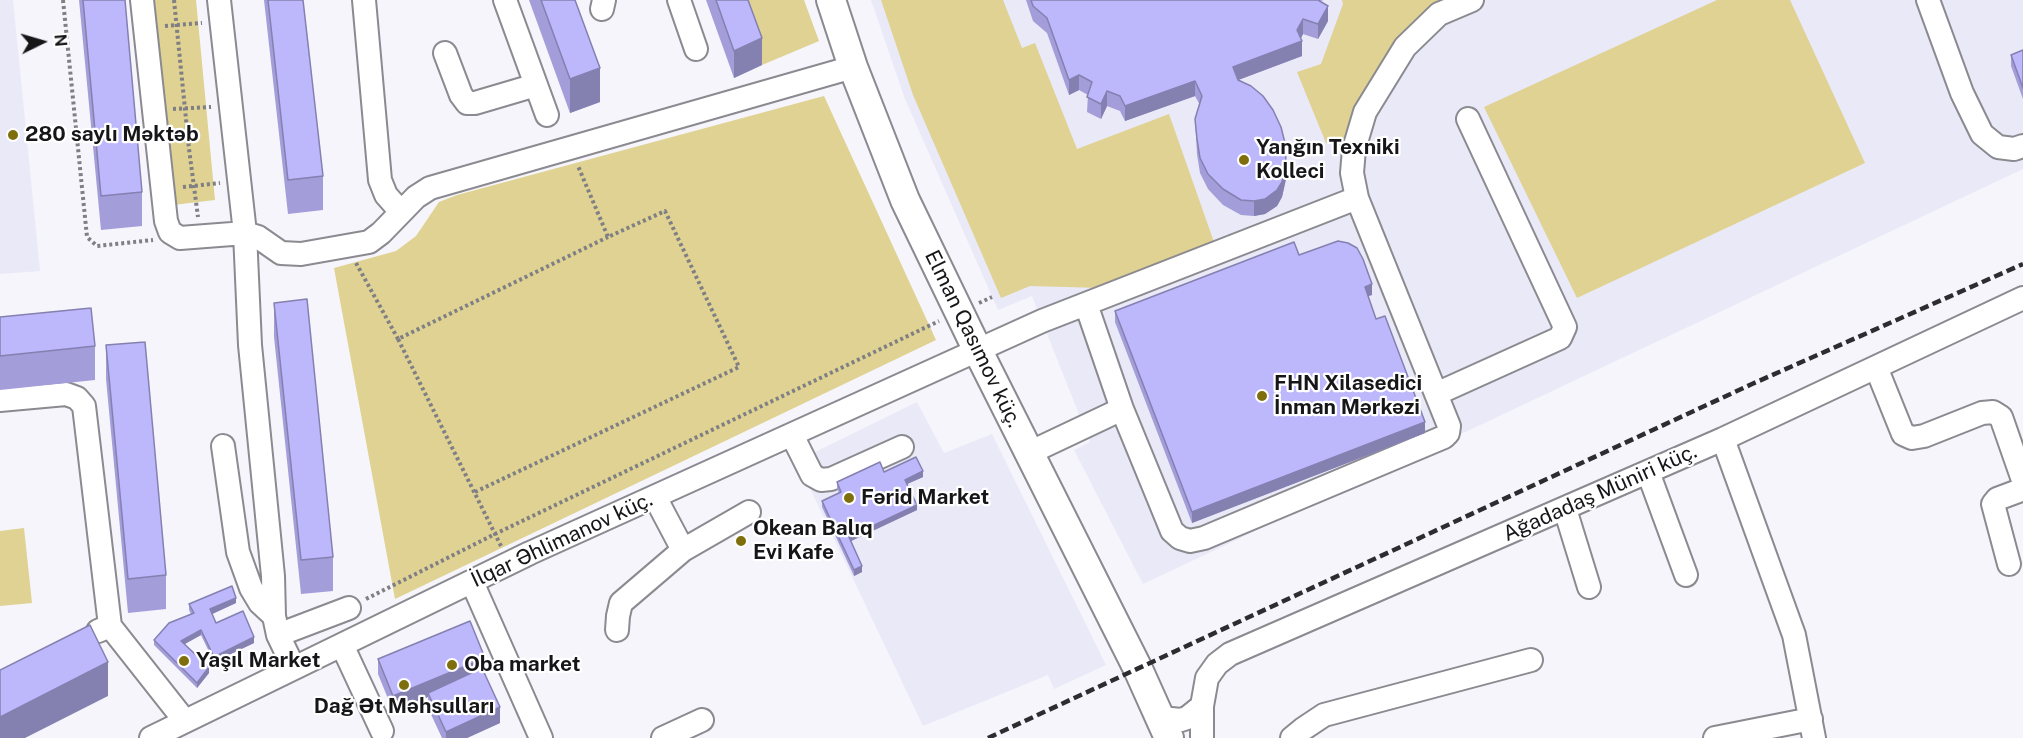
<!DOCTYPE html>
<meta charset="utf-8">
<style>
body{margin:0}
#map{position:relative;width:2023px;height:738px;overflow:hidden;background:#f5f5fb;font-family:"Public Sans",sans-serif}
canvas{display:block}
.north{position:absolute;left:12px;top:12px;width:60px;height:60px;-webkit-text-stroke:4px #fff;paint-order:stroke;rotate:85deg;font-size:16px;font-weight:700;line-height:24px;text-align:center;color:#161619}
.north::after{content:'';display:block;margin:auto;width:21px;height:27px;background:#161619;clip-path:polygon(50% 0,100% 100%,50% 72%,0 100%)}
</style>
<div id="map">
<canvas width="2023" height="738"></canvas>
<div class="north">N</div>
</div>
<script>
const ctx = document.querySelector('canvas').getContext('2d');
ctx.lineJoin = 'round';
function fillPath(path, color) { ctx.fillStyle = color; ctx.fill(path, 'evenodd'); }
const poly = rows => new Path2D(rows.map(r => 'M' + r).join(''));
function trace(path, color, width, dash) { ctx.strokeStyle = color; ctx.lineWidth = width; ctx.lineCap = dash ? 'butt' : 'round'; ctx.setLineDash(dash || []); ctx.stroke(path); }
function label(font, color, halo, rows, align = 'center') {
  ctx.font = font + ' "Public Sans",sans-serif'; ctx.lineWidth = 4.5; ctx.setLineDash([]); ctx.textBaseline = 'middle'; ctx.strokeStyle = halo; ctx.fillStyle = color; for (const [text, x, y, turn = 0] of rows) {
    ctx.save(); ctx.translate(x, y); ctx.rotate((+turn || 0) * Math.PI / 180); ctx.textAlign = isNaN(turn) ? turn : align; if (halo) ctx.strokeText(text, 0, 0); ctx.fillText(text, 0, 0); ctx.restore();
  }
}
fillPath(poly([
 [0,0,13,0,40,271,0,274],
 [871,0,2023,0,2023,169,1143,584,1074,450,1090,442,1032,296,998,310,905,99],
 [917,402,944,453,992,434,1106,665,1054,689,1048,675,923,726,797,461]
]), '#eae9f7');
fillPath(poly([
 [151,0,196,0,215,200,173,205],
 [738,0,804,0,819,41,762,65],
 [881,0,1003,0,1022,48,1035,43,1077,149,1169,114,1215,245,1101,288,1030,286,1001,298,913,95],
 [1342,0,1442,0,1417,21,1344,146,1326,143,1297,72,1321,64,1343,4],
 [1717,0,1790,0,1865,163,1577,298,1484,107],
 [824,96,936,340,395,599,334,268,396,251,416,236,439,202,457,195],
 [24,528,32,603,0,606,0,531]
]), '#dfd292');
const minor = poly([
 [142,0,166,221,170,232,180,238,245,233,258,237,281,253,301,254,369,242,381,233,416,197,430,188,853,67],
 [219,0,245,233,250,345,273,576,274,616,278,635,294,668],
 [364,0,380,180,386,195,401,212],
 [505,0,547,115],
 [679,0,696,49],
 [1928,0,1962,93,1982,134,1998,147,2014,149,2023,146],
 [602,9,604,0],
 [445,53,461,95,467,103,475,103,536,85],
 [1086,304,1122,409,1172,531,1180,538,1190,541,1204,538,1444,437,1448,433,1449,426,1357,198],
 [1876,367,1903,434,1912,438,1924,436,1982,413,1993,412,2001,417,2023,480],
 [1436,394,1560,338,1565,327,1468,119],
 [0,400,66,394,77,398,84,406,110,626],
 [792,435,812,475,821,480,831,479,902,447],
 [1723,439,1794,635,1814,738],
 [223,446,238,552,251,588,260,603,274,616],
 [1029,453,1122,409],
 [1648,472,1686,575],
 [655,497,683,550],
 [1565,509,1589,587],
 [2009,564,1993,504,1997,499,2021,490,2023,487],
 [472,582,541,738],
 [617,630,618,616,621,603,683,550,749,512],
 [98,631,110,626,185,721],
 [278,635,349,608],
 [342,645,382,731],
 [1202,706,1207,678,1217,664,1230,654,1723,439,2023,298],
 [1161,718,1181,720,1187,718,1202,706,1202,738],
 [151,738,530,553,1042,321,1357,198,1352,173,1354,149,1365,112,1405,47,1439,14,1472,0],
 [663,738,702,720],
 [1292,738,1303,729,1324,715,1531,660],
 [1715,738,1811,719]
]);
const major = poly([
 [831,0,853,67,905,200,978,351,1138,669,1169,738]
]);
trace(minor, '#8a8a90', 26);
trace(major, '#8a8a90', 32);
trace(poly([
 [63,0,87,237,97,246,153,240],
 [174,0,189,149,198,217],
 [165,26,202,23],
 [173,109,211,107],
 [183,187,220,183],
 [356,263,398,339],
 [979,303,992,297],
 [475,492,739,367,665,211,608,237,578,166],
 [501,546,398,339,608,237],
 [366,599,495,534,939,321]
]), '#7f7f84', 4, [3, 3]);
trace(minor, '#fff', 22);
trace(major, '#fff', 28);
trace(poly([
 [988,738,1752,384,2023,264]
]), '#2d2d30', 4.5, [9, 4.5]);
fillPath(poly([
 [79,0,125,0,142,192,142,226,101,230],
 [264,0,303,0,323,176,323,210,288,214],
 [529,0,575,0,600,102,570,113],
 [706,0,748,0,762,65,734,78],
 [1026,0,1324,0,1320,1,1328,21,1318,39,1303,34,1301,38,1302,56,1238,80,1286,179,1282,197,1277,206,1265,214,1254,216,1241,215,1223,205,1208,189,1200,173,1197,154,1195,119,1200,105,1195,96,1125,121,1120,111,1107,106,1101,119,1087,112,1088,95,1079,90,1069,95,1047,33,1033,21],
 [2023,50,2023,99,2011,66,2011,55],
 [1299,255,1372,295,1368,296,1376,319,1425,433,1192,523,1115,322,1115,311],
 [274,303,333,557,333,591,301,594,274,337],
 [0,317,95,346,95,380,0,390],
 [106,345,166,575,166,609,128,613,106,379],
 [884,472,923,477,907,484,917,510,851,541,862,572,854,576,822,507,822,501,839,493,837,488,837,482],
 [236,603,212,614,216,623,254,643,214,662,201,635,185,644,209,673,197,688,154,645,154,640,191,614,189,610,189,604],
 [378,659,485,673,500,723,467,738,442,738,428,708,428,697,393,711,378,674]
]), '#a39dd9');
fillPath(poly([
 [1328,6,1328,21,1318,39,1318,24],
 [1303,19,1303,34,1299,42,1302,41,1302,56,1233,82,1233,67,1297,30],
 [762,38,762,65,734,78,734,51],
 [600,68,600,102,570,113,570,79],
 [1079,75,1079,90,1069,95,1069,80],
 [1195,81,1195,96,1125,121,1125,106],
 [1107,91,1107,106,1101,119,1101,104],
 [1286,163,1286,179,1282,197,1277,206,1265,214,1254,216,1254,201],
 [1372,284,1372,295,1365,297,1365,287],
 [1425,422,1425,433,1192,523,1192,512],
 [923,471,923,477,905,485,905,480],
 [917,505,917,510,849,542,849,537],
 [862,566,862,572,854,576,854,570],
 [236,598,236,603,210,615,210,609],
 [201,630,201,635,181,646,181,641],
 [254,637,254,643,214,662,214,657],
 [485,658,485,673,430,696,428,693,428,697,393,711,393,696],
 [108,662,108,696,25,738,0,738,0,717],
 [209,667,209,673,197,688,197,683],
 [500,707,500,723,467,738,446,738,446,732]
]), '#8480b0');
const building = poly([
 [83,0,125,0,142,192,101,196,83,0],
 [268,0,303,0,323,176,288,180,268,0],
 [541,0,575,0,600,68,570,79,541,0],
 [716,0,748,0,762,38,734,51,716,0],
 [1031,0,1318,0,1328,6,1318,24,1303,19,1297,30,1302,41,1233,67,1238,80,1251,86,1263,96,1273,110,1281,127,1285,143,1286,163,1282,182,1277,190,1265,199,1254,201,1241,200,1223,189,1208,174,1200,158,1197,139,1195,119,1202,96,1195,81,1125,106,1120,96,1107,91,1101,104,1087,97,1092,82,1079,75,1069,80,1047,18,1033,6,1031,0],
 [2023,50,2023,88,2011,55,2023,50],
 [1338,241,1348,243,1357,248,1363,259,1372,284,1365,287,1376,319,1385,316,1425,422,1192,512,1115,311,1294,242,1299,255,1338,241],
 [307,299,333,557,301,560,274,303,307,299],
 [91,308,95,346,0,356,0,317,91,308],
 [145,342,166,575,128,579,106,345,145,342],
 [916,457,923,471,905,480,917,505,849,537,862,566,854,570,822,501,841,492,837,482,880,462,884,472,916,457],
 [232,586,236,598,210,609,216,623,243,611,254,637,214,657,201,630,181,641,209,667,197,683,154,640,169,623,194,613,189,604,232,586],
 [470,621,485,658,393,696,378,659,470,621],
 [90,625,108,662,0,717,0,670,90,625],
 [482,668,500,707,446,732,428,693,482,668]
]);
fillPath(building, '#bdb7fc');
trace(building, '#8480b0', 1.5);
for (const [x, y, r, color] of [
 [13,135,6,"#7f6e0c"],
 [1244,160,6,"#7f6e0c"],
 [1262,396,6,"#7f6e0c"],
 [849,498,6,"#7f6e0c"],
 [741,541,6,"#7f6e0c"],
 [184,661,6,"#7f6e0c"],
 [452,665,6,"#7f6e0c"],
 [404,685,6,"#7f6e0c"]
]) { const dot = new Path2D(); dot.arc(x, y, r, 0, 2 * Math.PI); ctx.fillStyle = color; ctx.fill(dot); trace(dot, '#fff', 2); }
label('bold 21px', '#161619', '#fff', [
 ["280 saylı Məktəb",25,135],
 ["Yanğın Texniki",1256,148],
 ["Kolleci",1256,172],
 ["FHN Xilasedici",1274,384],
 ["İnman Mərkəzi",1274,408],
 ["Fərid Market",861,498],
 ["Okean Balıq",753,529],
 ["Evi Kafe",753,553],
 ["Yaşıl Market",196,661],
 ["Oba market",464,665],
 ["Dağ Ət Məhsulları",404,707,"center"]
], 'left');
label('21px', '#161619', '#fff', [
 ["Elman Qasımov küç.",973,339,64],
 ["Ağadadaş Müniri küç.",1600,493,-24],
 ["İlqar Əhlimanov küç.",562,540,-25]
]);
</script>
